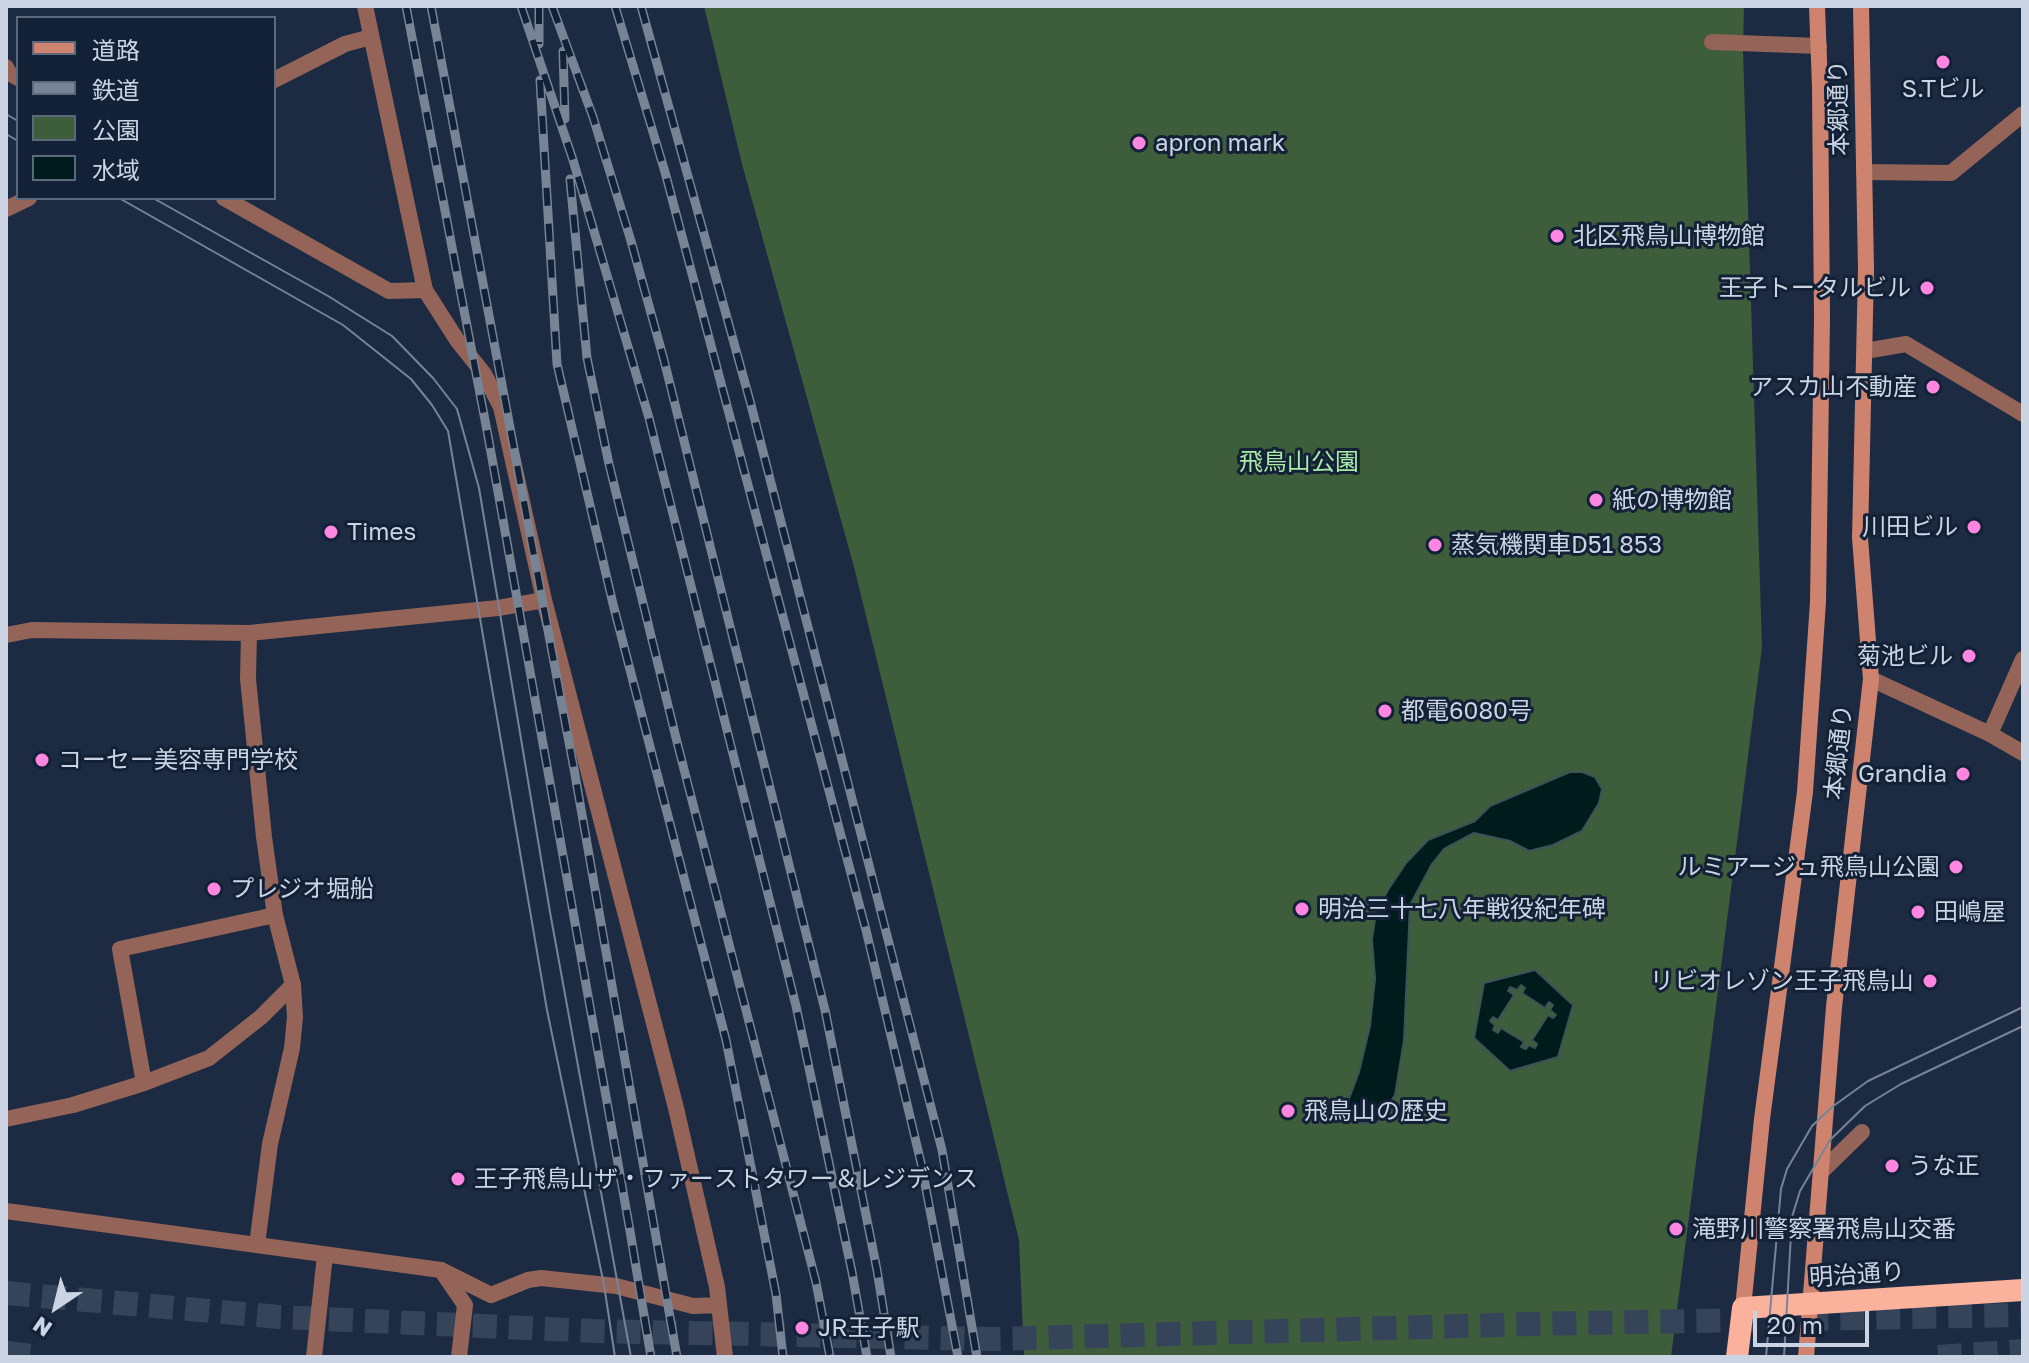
<!DOCTYPE html>
<meta charset="utf-8">
<style>
body{margin:0}
#map{position:relative;width:2029px;height:1363px;overflow:hidden;background:#1c2b42;font-family:"Golos Text","Noto Sans JP",sans-serif}
canvas{display:block}
.frame{position:absolute;inset:0;border:8px solid #cad4e3;pointer-events:none}
.legend{position:absolute;left:16px;top:16px;width:260px;height:184px;box-sizing:border-box;background:#132137;border:2px solid #5c697c;margin:0;padding:10px 14px;list-style:none;font-size:24px;color:#cad4e3}
.legend li{display:flex;align-items:center;gap:16px;height:40px}
.legend b{width:40px;border:2px solid #5c697c}
.north{position:absolute;left:16px;top:1267px;width:80px;height:80px;-webkit-text-stroke:6px #132137;paint-order:stroke;rotate:215deg;font-size:22px;font-weight:700;line-height:32px;text-align:center;color:#cad4e3}
.north::after{content:'';display:block;margin:auto;width:28px;height:36px;background:#cad4e3;clip-path:polygon(50% 0,100% 100%,50% 72%,0 100%)}
.scale{position:absolute;left:1753px;top:1311px;width:116px;height:36px;box-sizing:border-box;border:4px solid #cad4e3;border-top:0;padding-left:10px;font-size:24px;line-height:28px;white-space:nowrap;color:#cad4e3;-webkit-text-stroke:6px #132137;paint-order:stroke}
</style>
<div id="map">
<canvas width="2029" height="1363"></canvas>
<div class="frame"></div>
<ul class="legend">
<li><b style="height:10px;background:#ce836f"></b>道路</li>
<li><b style="height:10px;background:#778496"></b>鉄道</li>
<li><b style="height:22px;background:#3d5d3b"></b>公園</li>
<li><b style="height:22px;background:#001b1c"></b>水域</li>
</ul>
<div class="north">N</div>
<div class="scale">20 m</div>
</div>
<script>
const ctx = document.querySelector('canvas').getContext('2d');
ctx.lineJoin = 'round';
function fillPath(path, color) { ctx.fillStyle = color; ctx.fill(path, 'evenodd'); }
const poly = rows => new Path2D(rows.map(r => 'M' + r).join(''));
function trace(path, color, width, dash) { ctx.strokeStyle = color; ctx.lineWidth = width; ctx.lineCap = dash ? 'butt' : 'round'; ctx.setLineDash(dash || []); ctx.stroke(path); }
function label(font, color, halo, rows, align = 'center') {
  ctx.font = font + ' "Golos Text","Noto Sans JP",sans-serif'; ctx.lineWidth = 6; ctx.setLineDash([]); ctx.textBaseline = 'middle'; ctx.strokeStyle = halo; ctx.fillStyle = color; for (const [text, x, y, turn = 0] of rows) {
    ctx.save(); ctx.translate(x, y); ctx.rotate((+turn || 0) * Math.PI / 180); ctx.textAlign = isNaN(turn) ? turn : align; if (halo) ctx.strokeText(text, 0, 0); ctx.fillText(text, 0, 0); ctx.restore();
  }
}
fillPath(poly([
 [704,6,1744,6,1743,51,1762,647,1671,1357,1024,1357,1019,1240,854,567,742,164]
]), '#3d5d3b');
const water = poly([
 [1570,772,1582,772,1595,777,1602,789,1599,803,1582,831,1553,845,1529,851,1510,841,1474,833,1444,849,1432,864,1410,905,1404,1040,1395,1095,1377,1123,1360,1123,1343,1115,1359,1072,1370,1026,1375,979,1372,939,1376,913,1388,890,1406,863,1428,840,1475,821,1490,806,1570,772],
 [1535,970,1573,1005,1558,1057,1510,1071,1474,1038,1484,983,1535,970],
 [1521,985,1525,988,1522,993,1545,1008,1549,1002,1553,1005,1550,1010,1556,1015,1553,1018,1548,1015,1532,1040,1537,1044,1535,1048,1529,1045,1526,1049,1521,1047,1524,1042,1501,1028,1498,1033,1493,1030,1495,1025,1490,1021,1493,1017,1498,1020,1514,995,1508,991,1510,987,1517,990,1521,985]
]);
fillPath(water, '#001b1c');
trace(water, '#3d5258', 2);
trace(poly([
 [6,1293,279,1317,594,1331,995,1339,1531,1324,2023,1315],
 [6,1353,41,1357],
 [1938,1357,2023,1351]
]), '#36445a', 24, [24, 12]);
trace(poly([
 [1712,42,1819,46],
 [1865,351,1906,344,2023,414],
 [144,1083,120,949,275,915],
 [6,1119,73,1105,144,1083,209,1058,261,1017,293,985],
 [1821,1172,1862,1132],
 [441,1270,465,1305,459,1357],
 [314,1357,325,1255]
]), '#936457', 16);
trace(poly([
 [6,67,9,73,18,78],
 [274,80,345,44,371,37],
 [1864,172,1951,173,2023,114],
 [224,198,389,291,425,290,457,340,484,374,501,407,544,600,676,1108,717,1287,725,1357],
 [6,209,29,198],
 [249,633,248,679,264,837,275,915,293,985,295,1017,292,1048,270,1144,257,1245],
 [6,635,32,630,249,633,498,608,544,600],
 [1871,679,1990,734,2023,753],
 [1990,734,2023,659],
 [441,1270,491,1295,528,1280,541,1278,616,1286,693,1306,719,1305]
]), '#936457', 16);
trace(poly([
 [365,6,425,290],
 [6,1211,441,1270]
]), '#936457', 16);
trace(poly([
 [1743,1308,1762,1119,1805,792,1818,602,1822,318,1820,87,1817,6],
 [1806,1357,1834,1007,1871,679,1860,538,1866,269,1861,6]
]), '#ce836f', 16);
trace(poly([
 [1737,1357,1743,1308,2023,1290]
]), '#fab29d', 22);
trace(poly([
 [6,114,18,121],
 [6,134,18,141],
 [119,198,343,325,411,379,432,405,448,431,547,1010,604,1285,615,1357],
 [153,198,328,296,392,336,433,378,457,409,479,488,550,912,631,1357],
 [1766,1357,1781,1189,1787,1169,1812,1126,1832,1107,1868,1081,2023,1007],
 [1784,1357,1792,1217,1800,1191,1830,1140,1865,1106,1901,1084,2023,1026]
]), '#778496', 2);
const rail = poly([
 [406,6,488,436,629,1225,651,1357],
 [431,6,574,769,677,1357],
 [521,6,573,160,649,418,796,1006,852,1272,867,1357],
 [539,6,539,44],
 [552,6,593,117,631,241,664,360,825,1010,877,1270,891,1357],
 [615,6,665,172,866,930,921,1163,958,1357],
 [641,6,750,401,942,1150,977,1357],
 [563,51,565,119],
 [540,80,557,364,613,604,726,1040,776,1294,783,1357],
 [570,179,587,358,609,464,678,746,816,1282,830,1357]
]);
trace(rail, '#778496', 9);
trace(rail, '#132137', 6, [18]);
for (const [x, y, r, color] of [
 [1943,62,8,"#fe86e1"],
 [1139,143,8,"#fe86e1"],
 [1557,236,8,"#fe86e1"],
 [1927,288,8,"#fe86e1"],
 [1933,387,8,"#fe86e1"],
 [1596,500,8,"#fe86e1"],
 [1974,527,8,"#fe86e1"],
 [331,532,8,"#fe86e1"],
 [1435,545,8,"#fe86e1"],
 [1969,656,8,"#fe86e1"],
 [1385,711,8,"#fe86e1"],
 [42,760,8,"#fe86e1"],
 [1963,774,8,"#fe86e1"],
 [1956,867,8,"#fe86e1"],
 [214,889,8,"#fe86e1"],
 [1302,909,8,"#fe86e1"],
 [1918,912,8,"#fe86e1"],
 [1930,981,8,"#fe86e1"],
 [1288,1111,8,"#fe86e1"],
 [1892,1166,8,"#fe86e1"],
 [458,1179,8,"#fe86e1"],
 [1676,1229,8,"#fe86e1"],
 [802,1328,8,"#fe86e1"]
]) { const dot = new Path2D(); dot.arc(x, y, r, 0, 2 * Math.PI); ctx.fillStyle = color; ctx.fill(dot); trace(dot, '#132137', 3); }
label('24px', '#cad4e3', '#132137', [
 ["S.Tビル",1943,89,"center"],
 ["apron mark",1155,143],
 ["北区飛鳥山博物館",1573,236],
 ["王子トータルビル",1911,288,"right"],
 ["アスカ山不動産",1917,387,"right"],
 ["紙の博物館",1612,500],
 ["川田ビル",1958,527,"right"],
 ["Times",347,532],
 ["蒸気機関車D51 853",1451,545],
 ["菊池ビル",1953,656,"right"],
 ["都電6080号",1401,711],
 ["コーセー美容専門学校",58,760],
 ["Grandia",1947,774,"right"],
 ["ルミアージュ飛鳥山公園",1940,867,"right"],
 ["プレジオ堀船",230,889],
 ["明治三十七八年戦役紀年碑",1318,909],
 ["田嶋屋",1934,912],
 ["リビオレゾン王子飛鳥山",1914,981,"right"],
 ["飛鳥山の歴史",1304,1111],
 ["うな正",1908,1166],
 ["王子飛鳥山ザ・ファーストタワー＆レジデンス",474,1179],
 ["滝野川警察署飛鳥山交番",1692,1229],
 ["JR王子駅",818,1328]
], 'left');
label('24px', '#cad4e3', '#132137', [
 ["本郷通り",1839,108,-91],
 ["本郷通り",1839,752,-84],
 ["明治通り",1857,1275,-4]
]);
label('24px', '#a9eaa4', '#132137', [
 ["飛鳥山公園",1299,462]
]);
</script>
